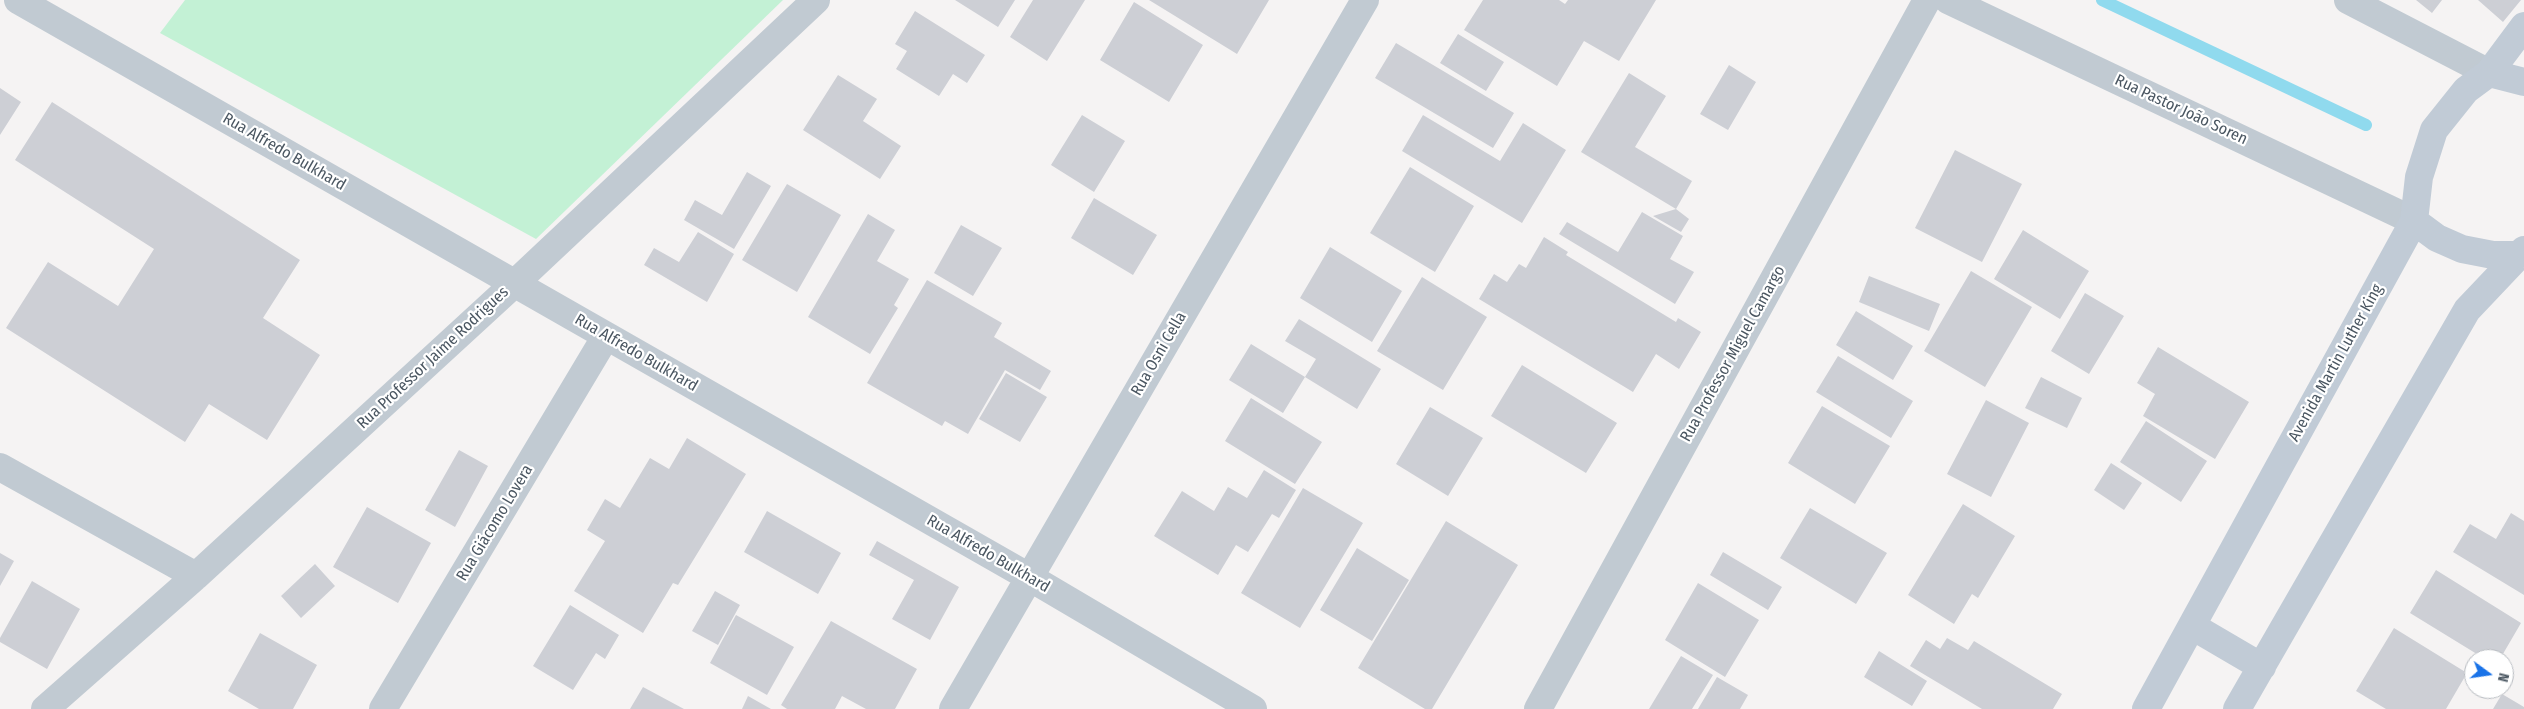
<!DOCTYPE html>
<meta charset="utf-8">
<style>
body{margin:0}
#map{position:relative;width:2524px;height:709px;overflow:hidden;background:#f5f3f3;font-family:"Fira Sans Condensed",sans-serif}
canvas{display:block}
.north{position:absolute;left:2464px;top:649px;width:50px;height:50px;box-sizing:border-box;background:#fff;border:1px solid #b7bbc0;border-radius:50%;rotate:104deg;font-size:14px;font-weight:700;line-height:20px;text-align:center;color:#4a5661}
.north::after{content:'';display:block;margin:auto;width:18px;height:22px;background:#1a73e8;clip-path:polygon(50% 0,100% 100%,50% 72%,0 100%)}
</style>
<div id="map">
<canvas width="2524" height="709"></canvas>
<div class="north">N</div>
</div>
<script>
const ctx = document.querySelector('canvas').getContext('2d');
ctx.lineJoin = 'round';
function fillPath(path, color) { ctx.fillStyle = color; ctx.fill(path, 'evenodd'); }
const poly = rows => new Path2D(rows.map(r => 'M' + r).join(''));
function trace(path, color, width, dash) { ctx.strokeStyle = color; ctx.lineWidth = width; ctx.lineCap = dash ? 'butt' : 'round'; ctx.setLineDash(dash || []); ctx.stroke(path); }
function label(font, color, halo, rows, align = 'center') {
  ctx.font = font + ' "Fira Sans Condensed",sans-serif'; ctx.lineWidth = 4.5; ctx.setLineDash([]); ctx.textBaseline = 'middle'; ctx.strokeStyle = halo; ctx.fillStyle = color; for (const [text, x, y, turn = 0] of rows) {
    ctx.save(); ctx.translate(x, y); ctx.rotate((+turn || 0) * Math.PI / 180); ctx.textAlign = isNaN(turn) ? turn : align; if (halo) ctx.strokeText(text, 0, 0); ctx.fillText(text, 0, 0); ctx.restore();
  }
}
fillPath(poly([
 [185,0,783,0,536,239,160,33]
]), '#c3f1d5');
trace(poly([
 [2102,0,2366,125]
]), '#90daee', 12);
fillPath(poly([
 [955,0,1015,0,998,27],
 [1033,0,1085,0,1047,61,1010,37],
 [1149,0,1269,0,1237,54],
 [1483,0,1559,0,1565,4,1568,0,1656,0,1619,61,1584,41,1557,86,1464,30],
 [2416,0,2442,0,2432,13],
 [2478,0,2521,0,2503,22],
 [1134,2,1203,45,1169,102,1100,60],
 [915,11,985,55,967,83,953,74,939,96,896,69,907,51,895,44],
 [1458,34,1504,62,1486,91,1440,63],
 [1396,43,1514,113,1493,148,1375,78],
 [1729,65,1756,82,1728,130,1700,114],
 [1629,73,1666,96,1635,147,1692,181,1676,209,1581,152],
 [838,75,877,99,863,121,901,146,880,179,803,130],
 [0,88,21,102,0,135],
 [52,102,300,260,263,318,320,355,267,440,209,404,185,442,6,328,48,262,118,306,154,249,15,160],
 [1082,115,1125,141,1094,192,1051,165],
 [1423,115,1500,161,1523,123,1566,150,1522,223,1402,151],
 [1955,150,2022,184,1982,262,1915,228],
 [1410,167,1474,206,1435,272,1370,233],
 [747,172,771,186,734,249,684,220,695,200,722,215],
 [787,184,841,215,797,292,742,260],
 [1094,198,1157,235,1133,275,1071,238],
 [1676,209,1689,219,1681,232,1653,216],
 [1642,212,1683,236,1670,259,1694,272,1675,304,1559,234,1567,222,1618,252],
 [868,214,895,230,877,261,909,279,894,305,898,308,870,354,808,317],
 [961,225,1002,248,973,296,934,273],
 [2023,230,2089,271,2060,319,1994,279],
 [698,232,734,254,707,302,644,265,654,248,679,262],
 [1544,237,1568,252,1566,255,1676,322,1678,318,1701,332,1679,369,1656,354,1633,392,1479,299,1494,274,1507,282,1519,264,1526,268],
 [1330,247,1402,291,1372,342,1300,298],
 [1971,271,2032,307,1985,387,1924,351],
 [1869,276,1940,304,1929,331,1859,302],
 [1422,277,1487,317,1443,390,1377,351],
 [927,280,1002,323,994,337,1051,371,1040,390,1005,370,968,434,945,421,942,426,867,383],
 [2085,293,2124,316,2089,374,2051,351],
 [1856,311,1913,346,1893,380,1836,345],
 [1299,319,1381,369,1357,409,1305,377,1316,359,1285,341],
 [1251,344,1305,377,1283,413,1229,380],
 [2158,347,2249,402,2215,459,2143,416,2155,394,2137,383],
 [1838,356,1913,401,1891,438,1816,392],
 [1522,365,1617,423,1586,473,1491,416],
 [1006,373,1047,397,1020,442,979,419],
 [2041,377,2082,398,2067,428,2025,408],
 [1251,398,1322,442,1295,484,1225,441],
 [1986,400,2029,423,1991,497,1947,474],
 [1822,406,1890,446,1855,504,1788,463],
 [1430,407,1483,438,1448,496,1396,464],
 [2146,421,2207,461,2181,502,2120,462],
 [687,438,746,474,678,585,673,583,643,633,574,591,605,541,587,530,605,499,620,508,650,458,669,469],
 [459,450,488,466,455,527,425,510],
 [2111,463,2142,483,2124,510,2094,490],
 [1264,470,1296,490,1279,518,1272,514,1248,552,1236,545,1218,575,1154,536,1182,491,1214,511,1228,487,1247,498],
 [1303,488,1363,523,1300,628,1241,593],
 [1963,504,2015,536,1978,598,1972,594,1954,624,1908,595],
 [367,507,431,543,398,603,333,567],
 [1810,508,1887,553,1856,604,1780,558],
 [767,511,841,553,818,594,744,552],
 [2511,513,2524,521,2524,595,2453,552,2470,524,2496,539],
 [1446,521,1518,565,1432,709,1425,709,1358,668],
 [877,541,959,587,930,640,892,619,914,580,869,555],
 [1357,548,1409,580,1372,641,1320,610],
 [1723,552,1782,587,1768,610,1710,575],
 [0,553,14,561,0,586],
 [315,564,335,586,301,618,281,596],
 [2436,570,2521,623,2500,659,2485,659,2410,613],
 [32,581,80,609,47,669,0,642,0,638],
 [1698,583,1759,620,1725,677,1665,640],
 [715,591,740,605,718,645,692,631],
 [570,605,619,635,605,659,596,653,573,690,533,666],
 [736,615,794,647,767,695,710,663],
 [831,621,917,669,895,709,866,709,842,696,835,709,787,709,781,705],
 [2394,628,2467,673,2446,709,2386,709,2356,691],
 [260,633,317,665,293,709,259,709,228,691],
 [1947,638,1968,650,1974,641,2062,694,2053,709,1982,709,1910,666,1926,640,1940,649],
 [1879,651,1927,681,1912,706,1864,677],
 [1681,656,1713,675,1692,709,1649,709],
 [1717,677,1748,695,1740,709,1698,709],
 [643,687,684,709,630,709],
 [2502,694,2524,707,2524,709,2493,709],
 [748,696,771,709,742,709]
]), '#cdcfd5');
trace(poly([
 [18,0,1029,577,1253,709],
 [1948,0,2414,221],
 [2348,0,2489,73],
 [0,467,196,576],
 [45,709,196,576,514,284,816,0],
 [383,709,606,336],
 [953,709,1365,0],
 [1538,709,1927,0]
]), '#c1cad2', 28);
trace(poly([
 [2489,73,2524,82],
 [2414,221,2437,238,2462,249,2493,255,2518,255],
 [2192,626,2262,667],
 [2146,709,2414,221,2419,177,2434,130,2466,90,2489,73,2524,26],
 [2237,709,2467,310,2524,250]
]), '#c1cbd6', 28);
label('16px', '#4a5661', '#fff', [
 ["Rua Pastor João Soren",2181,110,25],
 ["Rua Alfredo Bulkhard",284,152,30],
 ["Rua Alfredo Bulkhard",636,353,30],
 ["Rua Osni Cella",1159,354,-60],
 ["Rua Professor Miguel Camargo",1733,354,-61],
 ["Rua Professor Jaime Rodrigues",433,358,-43],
 ["Avenida Martin Luther King",2336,363,-61],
 ["Rua Giácomo Lovera",495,523,-59],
 ["Rua Alfredo Bulkhard",988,554,30]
]);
</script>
